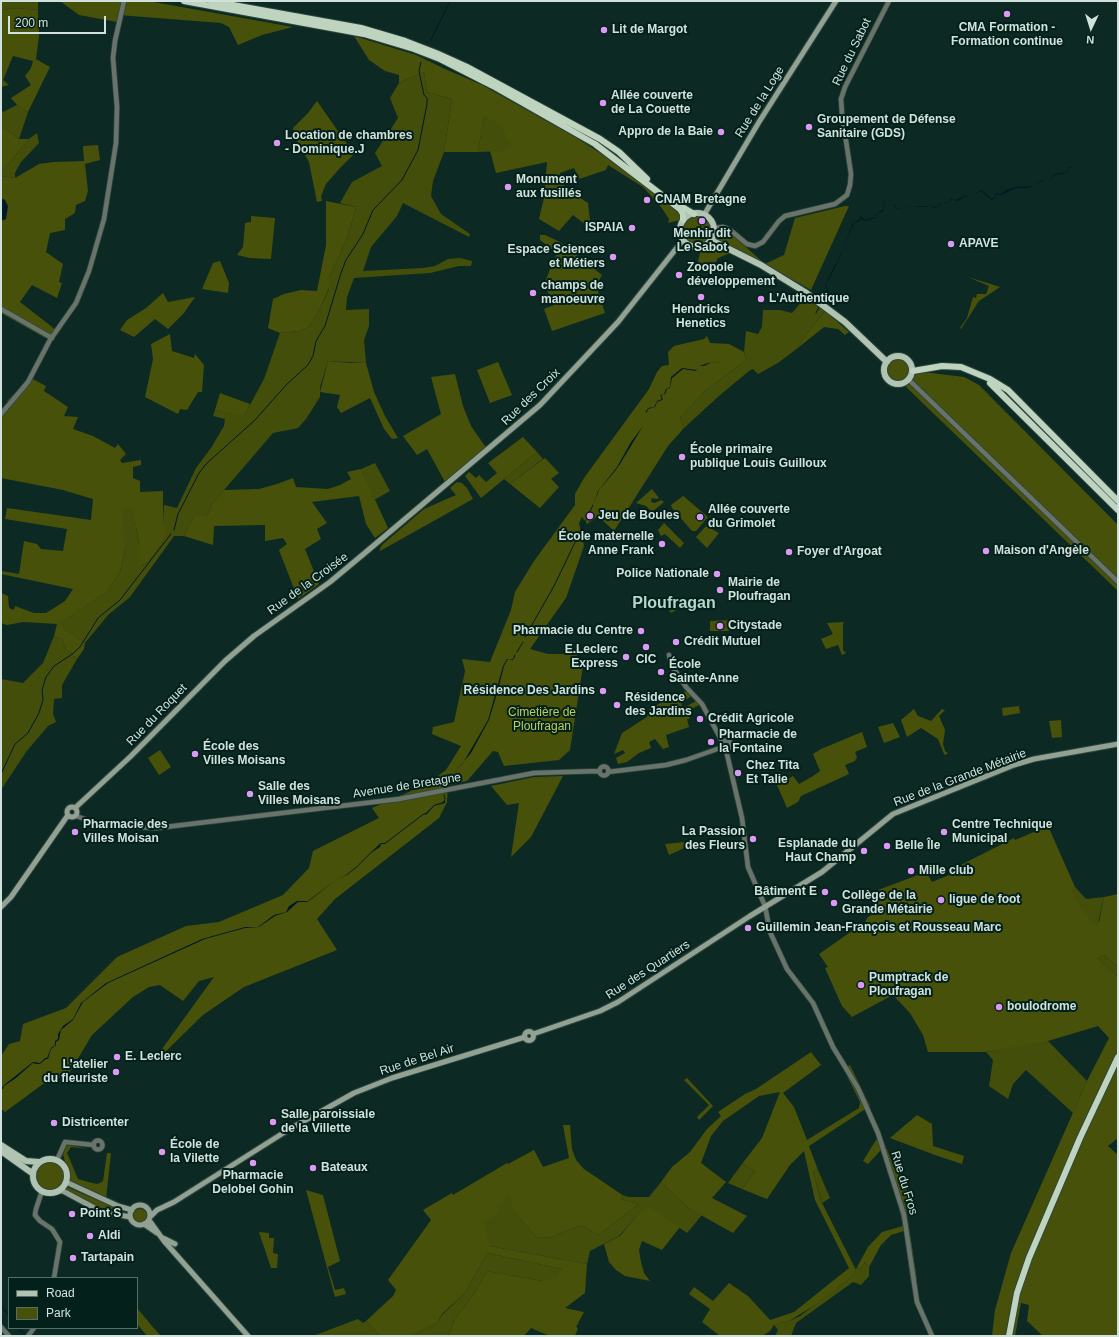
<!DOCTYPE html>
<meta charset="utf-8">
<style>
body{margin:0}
#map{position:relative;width:1119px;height:1337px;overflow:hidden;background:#0c2a23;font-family:Helvetica,sans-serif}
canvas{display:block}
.frame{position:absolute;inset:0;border:2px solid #d1e2dd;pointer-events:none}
.legend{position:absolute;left:8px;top:1277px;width:130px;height:52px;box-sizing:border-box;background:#03211a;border:1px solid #556e68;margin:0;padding:5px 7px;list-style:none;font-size:12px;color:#d1e2dd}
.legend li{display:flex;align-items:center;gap:8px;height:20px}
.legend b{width:20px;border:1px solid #556e68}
.north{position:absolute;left:1071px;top:8px;width:40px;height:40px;-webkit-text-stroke:3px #03211a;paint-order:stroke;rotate:184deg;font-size:11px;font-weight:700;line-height:16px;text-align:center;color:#d1e2dd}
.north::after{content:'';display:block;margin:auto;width:14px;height:18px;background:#d1e2dd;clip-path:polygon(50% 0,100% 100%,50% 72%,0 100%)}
.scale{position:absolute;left:8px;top:16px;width:98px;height:18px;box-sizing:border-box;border:2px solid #d1e2dd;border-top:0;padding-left:5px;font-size:12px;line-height:14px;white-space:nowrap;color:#d1e2dd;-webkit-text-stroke:3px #03211a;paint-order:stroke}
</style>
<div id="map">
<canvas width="1119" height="1337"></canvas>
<div class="frame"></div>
<ul class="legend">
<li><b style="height:5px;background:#b1c4b1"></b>Road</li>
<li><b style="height:11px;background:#48510a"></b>Park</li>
</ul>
<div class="north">N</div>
<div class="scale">200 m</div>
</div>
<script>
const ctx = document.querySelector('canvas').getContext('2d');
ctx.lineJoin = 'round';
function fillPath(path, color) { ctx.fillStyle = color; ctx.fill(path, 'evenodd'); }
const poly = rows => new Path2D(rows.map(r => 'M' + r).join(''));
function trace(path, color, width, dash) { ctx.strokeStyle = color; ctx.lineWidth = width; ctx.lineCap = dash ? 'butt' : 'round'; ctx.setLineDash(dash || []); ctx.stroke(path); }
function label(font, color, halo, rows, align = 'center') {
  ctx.font = font + ' Helvetica,sans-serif'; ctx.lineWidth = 4; ctx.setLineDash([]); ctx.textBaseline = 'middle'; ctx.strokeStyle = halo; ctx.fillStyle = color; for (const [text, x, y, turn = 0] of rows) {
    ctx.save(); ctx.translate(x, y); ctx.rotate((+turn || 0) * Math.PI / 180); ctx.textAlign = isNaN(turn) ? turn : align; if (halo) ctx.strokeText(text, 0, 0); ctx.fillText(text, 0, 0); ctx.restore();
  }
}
fillPath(poly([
 [60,1,148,1,293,27,262,35,238,45,229,27,221,23,119,15,117,22,79,15],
 [16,8,38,10,39,36,36,59,50,67,28,112,17,105,11,98,31,85,25,76,31,68,33,61,13,56,3,80,9,85,1,87,1,23,3,23,3,10],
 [354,36,416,55,443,68,482,85,575,137,614,162,678,211,680,220,668,223,669,219,661,207,643,187,608,165,606,170,579,179,574,168,560,173,567,193,573,193,588,203,591,229,573,215,559,231,539,219,544,198,547,162,496,173,490,151,504,151,484,116,478,152,444,152,452,99,427,92,424,72,399,83,399,75,385,71,369,60],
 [317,101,354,154,340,168,326,184,321,196,322,201,317,202,309,162,297,141,293,128,308,113],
 [1,126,19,139,29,139,1,173],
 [98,145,100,160,85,164,88,191,85,201,76,205,75,213,65,219,65,230,50,233,46,252,63,264,59,282,62,283,57,298,32,285,20,302,56,330,49,340,1,313,1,176,15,178,39,164,53,162,84,161,83,146],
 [326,201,356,207,348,236,329,278,329,288,319,311,309,327,299,331,280,333,268,328,273,299,284,294,301,290,317,291,326,245],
 [845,206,849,206,811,290,765,264,719,243,715,239,719,230,723,229,730,233,765,264,784,255,795,218],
 '683 230a14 14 0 1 1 28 0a14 14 0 1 1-28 0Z',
 [251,216,275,218,271,259,250,258,237,255,243,247,245,223,251,222],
 [540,235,545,235,560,242,602,275,596,285,605,313,552,331,544,309,554,305,544,284,557,253,540,240],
 [712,246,730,253,718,258,712,268,698,262,700,252,704,248],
 [220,261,229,283,228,293,202,289,213,263],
 [968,277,1000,287,979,301,961,329,960,328,967,318,973,297,976,298,977,294,986,294,989,286],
 [163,293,168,302,195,297,184,313,168,329,155,319,134,337,120,330,127,320,146,308],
 [825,311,849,332,845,335,838,329,824,327,799,347,803,338],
 [170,334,172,351,194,358,195,354,204,365,202,392,198,392,187,410,180,409,178,414,145,397,153,359,151,344],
 [707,336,710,343,729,344,744,352,746,360,705,391,680,418,684,428,668,446,614,531,598,516,587,524,582,517,579,523,584,546,566,598,530,649,548,654,576,654,583,666,570,750,559,760,504,766,498,752,493,751,467,781,448,785,447,802,439,818,335,899,317,919,337,950,244,987,203,1015,159,1058,162,1049,214,977,199,981,183,1001,160,985,149,987,133,997,92,1035,68,1075,43,1084,5,1112,1,1109,1,1056,9,1044,20,1041,23,1024,66,1008,117,957,186,926,219,922,283,895,309,868,313,851,379,818,372,808,427,784,446,770,461,746,432,734,433,727,454,722,465,671,462,659,490,662,511,610,515,592,534,561,575,505,575,494,584,478,649,389,657,372,662,366,669,365,668,352,674,346,704,339],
 '885 370a12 12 0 1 1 24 0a12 12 0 1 1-24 0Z',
 [328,361,350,363,366,363,374,392,385,416,398,438,392,439,384,429,370,398,341,413,337,407,340,395,320,392],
 [498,362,512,395,490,403,477,370],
 [923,372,964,377,979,385,1118,525,1118,591,906,387,916,374],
 [455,374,463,406,471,426,487,449,445,482,427,449,417,455,403,436,441,414,431,377],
 [29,377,46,386,44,391,68,407,64,416,78,417,73,429,93,436,115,448,118,444,126,454,120,460,122,463,141,460,141,465,133,467,133,478,140,481,140,492,163,491,163,521,168,532,160,546,149,561,139,567,139,543,135,522,125,549,120,572,107,592,58,624,85,643,84,649,77,659,74,656,74,654,66,650,62,639,54,636,57,624,23,622,7,625,1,623,1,593,8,596,9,608,14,610,15,606,34,613,46,613,65,601,73,589,1,574,1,571,19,574,24,541,37,544,41,549,63,551,67,529,5,519,7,508,91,520,93,499,63,490,1,478,1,418,14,403,7,401,19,389],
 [220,393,250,404,244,417,215,410],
 [523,437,537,452,481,498,465,476,469,472,476,478,479,475,486,482,497,473,488,463],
 [545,458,559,473,551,479,559,487,540,508,510,484],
 [361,469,388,528,375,538,366,524,359,496,312,502,327,523,317,529,321,539,305,549,319,584,298,599,279,550,287,544,283,538,265,541,265,525,214,526,213,545,184,536,194,516,207,516,212,504,224,490,259,489,277,484,293,478,296,487,328,489,340,485,351,479,347,472],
 [457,482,462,483,467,488,473,499,380,551,380,548,383,544,424,509,456,495,450,488],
 [652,489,659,498,657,499,652,498,651,502,655,503,661,500,664,502,652,512,646,506,636,503],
 [681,494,708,517,696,531,692,531,672,508,671,505,683,496],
 [664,523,684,543,680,548,665,534,661,536,658,530],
 [706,526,719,533,707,548,696,537],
 [688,599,675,611,670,613,668,603],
 [730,620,729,631,710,631,710,621],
 [844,622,843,624,843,650,846,653,842,655,838,645,826,649,821,639,833,634,827,623],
 [689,690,693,695,681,703,683,708,698,700,701,704,687,711,690,719,687,719,689,727,666,735,669,747,663,749,655,739,649,742,651,748,639,753,627,762,618,764,616,758,625,753,623,750,614,754,622,733,647,717,650,708],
 [1019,706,1020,713,1003,716,1002,708],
 [914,709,918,716,931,721,942,709,945,710,939,716,945,730,943,744,945,751,948,753,945,755,944,754,938,739,921,728,907,737,901,720],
 [1061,720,1062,737,1052,738,1049,721],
 [893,723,900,737,884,743,878,727],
 [862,732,867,747,855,752,857,757,855,761,845,765,849,774,801,796,798,802,787,808,777,785,793,776,799,784,813,776,820,771,813,754,821,749],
 [160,750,171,767,159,775,148,758],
 [563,776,531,837,511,857,519,803,507,805,491,786,534,777],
 [1048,826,1075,887,1071,887,1099,922,1104,897,1118,894,1118,967,1104,955,1098,958,1118,977,1118,1138,1108,1146,1118,1155,1118,1336,1043,1336,1027,1321,1029,1305,1021,1303,1015,1336,992,1336,995,1310,1011,1253,1087,1081,1109,1038,1098,1026,1038,1044,986,1052,928,1052,923,1035,910,1013,893,995,852,1017,842,1006,825,968,828,967,819,954,865,922,868,917,878,912,870,893,926,872,932,882,952,874,951,870,1014,838,1015,840],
 [685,842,686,845,683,846,684,848,669,855,665,844],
 [811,1052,821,1065,783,1093,794,1107,807,1140,859,1108,860,1102,843,1068,850,1065,870,1106,809,1146,818,1170,813,1172,821,1201,856,1270,853,1276,818,1303,789,1321,774,1325,770,1331,762,1336,720,1336,702,1322,710,1309,689,1294,694,1287,713,1301,729,1283,748,1296,770,1320,794,1312,849,1268,815,1200,804,1151,790,1165,767,1199,742,1189,755,1171,742,1164,762,1138,780,1092,759,1096,723,1121,711,1136,701,1163,726,1182,712,1198,747,1216,733,1233,688,1208,661,1182,672,1167,690,1152,707,1129,721,1116,718,1112,745,1094,756,1089],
 [687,1078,713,1106,699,1120,697,1117,709,1105,684,1080],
 [917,1115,932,1124,933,1146,964,1156,962,1164,935,1155,890,1138],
 [563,1125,570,1125,572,1149,576,1160,584,1169,621,1194,622,1195,621,1199,639,1204,598,1235,581,1225,552,1237,537,1238,514,1212,500,1212,490,1246,587,1264,585,1293,565,1308,584,1312,576,1327,578,1328,575,1336,550,1336,531,1328,524,1336,448,1336,456,1317,474,1294,487,1271,542,1281,562,1269,487,1253,465,1293,442,1314,437,1323,411,1336,380,1336,366,1321,393,1296,396,1290,388,1280,431,1220,423,1210,452,1193,453,1195,507,1163,508,1164,534,1150,543,1167,569,1158],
 [882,1137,894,1167,910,1195,905,1201,917,1279,911,1284,904,1231,891,1235,881,1245,869,1267,865,1262,861,1269,857,1267,868,1247,882,1232,903,1226,897,1199,881,1150,868,1164,863,1161,876,1140],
 [68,1145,89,1149,71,1147,67,1153,78,1179,92,1183,98,1184,103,1181,107,1153,111,1153,106,1199,71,1182,63,1155,66,1146],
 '35 1176a15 15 0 1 1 30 0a15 15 0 1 1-30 0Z',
 [67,1187,113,1207,112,1211,95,1208,65,1190],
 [306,1190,323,1195,340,1261,328,1267,335,1290,344,1288,346,1294,335,1297],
 [647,1204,680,1227,662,1250,642,1241,639,1250,641,1262,644,1273,650,1281,625,1276,616,1270,609,1262,604,1244,620,1236],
 '133 1216a7 7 0 1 1 14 0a7 7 0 1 1-14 0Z',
 [259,1232,269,1233,269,1238,274,1238,273,1253,278,1254,277,1268,271,1268],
 [137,1308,152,1326,161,1336,147,1336,137,1324]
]), '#48510a');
fillPath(poly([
 [1,1,38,1,38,10,16,8,3,10,3,23,1,23],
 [424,72,427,92,452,99,444,152,433,181,431,196,441,214,470,234,469,237,403,203,397,216,371,247,363,271,423,268,435,266,448,259,460,258,472,261,471,266,459,266,430,273,354,278,347,297,346,310,369,309,369,326,364,340,366,363,328,361,320,387,320,397,306,419,298,428,273,433,212,504,207,516,194,516,184,536,174,536,130,597,108,615,85,643,57,624,107,592,120,572,125,549,122,513,125,508,131,509,134,514,140,551,139,566,143,565,149,561,160,546,167,533,163,521,164,505,177,508,196,468,211,448,224,426,225,419,213,416,215,410,244,416,264,379,280,333,299,331,309,327,319,311,329,289,329,278,348,236,356,207,340,203,352,182,382,166,375,153,398,118,390,98,399,83],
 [17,105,28,112,19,139,1,126,1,109,3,112],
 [484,115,495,122,504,131,510,145,504,151,478,152],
 [37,133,39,143,21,162,15,173,15,178,1,176,1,173,29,139],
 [805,298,825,311,803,338,799,347,778,363,758,374,753,369,749,371,720,395,684,428,680,418,705,391,746,360,744,352,746,331,758,334,762,327,763,310,780,310,792,313],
 [537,452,543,459,510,484,504,479],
 [375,463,390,491,374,500,361,469],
 [54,636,62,639,66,650,74,654,74,656,77,659,62,685,62,698,54,699,53,714,56,722,48,726,26,752,1,790,1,679,23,683,43,663],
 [1070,887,1075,887,1086,899,1104,897,1097,927,1079,906],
 [1104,955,1118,967,1118,977,1098,958],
 [1048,1041,1087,1081,1073,1113,1026,1070,1013,1084,1008,1099,989,1086,993,1060,986,1052],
 [742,1164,755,1171,742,1189,728,1183],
 [818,1170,830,1198,822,1203,813,1172],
 [661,1182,688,1208,702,1215,687,1233,647,1205,619,1236,590,1251,587,1264,490,1246,484,1222,500,1212,498,1207,510,1196,514,1212,537,1238,552,1237,581,1225,598,1235,639,1204,621,1199,622,1195,629,1197,649,1197],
 [487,1253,562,1269,556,1279,542,1281,487,1271,474,1294,456,1317,448,1336,411,1336,437,1323,442,1315,465,1293],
 [865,1262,869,1267,869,1276,861,1285,853,1282,796,1323,791,1336,775,1336,778,1330,774,1325,789,1321,800,1316,853,1276,857,1267,861,1269],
 [358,1319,363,1323,366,1321,380,1336,313,1336]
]), '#444e0b');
fillPath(poly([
 [1068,167,1073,167,1068,168,1068,172,1066,173,1055,175,1051,179,1044,180,1034,186,1026,188,1016,188,1001,195,996,194,996,197,994,199,992,200,985,195,981,191,972,196,963,197,960,200,957,201,952,199,947,203,941,203,938,207,935,208,932,206,920,207,912,206,899,209,897,209,893,204,887,205,885,200,884,208,883,212,878,213,875,218,866,221,863,220,861,217,860,221,854,223,841,255,833,272,826,284,828,291,826,292,827,289,825,285,843,250,853,223,859,220,861,216,865,220,875,217,877,213,883,210,885,199,887,205,894,204,898,209,914,206,931,206,937,207,940,203,949,202,951,198,956,200,964,196,972,196,981,190,992,199,995,197,996,193,1001,194,1006,190,1017,187,1034,186,1042,180,1050,179,1055,174,1067,172],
 [1,198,5,200,8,206,6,219,1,221],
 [727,361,710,363,704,366,700,366,696,371,683,369,672,378,670,388,667,389,665,394,661,395,663,399,662,400,657,402,655,407,648,409,647,412,645,413,643,426,620,464,615,471,599,490,593,505,598,491,617,467,631,442,643,426,645,413,648,408,654,407,657,401,662,399,660,395,664,394,666,389,670,387,671,377,682,368,697,370,700,366,708,363],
 [514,657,515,657,513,660,508,659,504,666,498,690,489,720,471,753,450,778,444,782,443,785,443,781,450,778,463,763,488,720,503,666,507,659,513,659],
 [445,799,445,803,434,806,427,814,423,815,385,844,381,844,380,847,372,852,356,868,347,875,337,879,309,901,306,902,298,902,287,912,275,916,259,927,245,928,205,939,108,983,83,1002,73,1020,61,1030,59,1040,56,1042,56,1045,51,1049,48,1059,46,1059,40,1064,36,1064,33,1063,16,1078,4,1086,3,1089,1,1089,4,1085,33,1062,40,1063,45,1058,47,1058,51,1048,55,1045,55,1041,58,1039,58,1034,63,1026,73,1019,81,1003,106,983,202,939,245,927,258,927,274,915,286,912,289,906,297,901,308,901,337,879,346,875,356,867,371,852,381,843,385,843,423,814,426,813,434,805,443,802]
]), '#001926');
trace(poly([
 [431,40,450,1],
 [822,301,827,293],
 [816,313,819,307],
 [174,530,178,514,199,473,206,464,255,420,287,384,308,365,313,356,316,341,325,326,341,273,346,260,363,234,373,210,402,180,418,150,427,104,427,98,424,95,419,71,421,62],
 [525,637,554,586,593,505],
 [517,652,523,642],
 [514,657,515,655],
 [1,774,15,744,28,733,39,713,43,700,42,690,46,677,54,666,71,655,80,647,98,618,120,600,171,534],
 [444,795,445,799],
 [1,1306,9,1315],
 [17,1328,26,1335]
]), '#001926', 1);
const tertiary = poly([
 [714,228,723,227,729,229,747,244,755,246,763,242,779,221,785,216,835,204,847,195,850,185,851,174,842,114,841,99,845,87,889,1],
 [1,309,52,338],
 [909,380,1118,582],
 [1,414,28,382,50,340,76,303,89,271,104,219,116,143,117,107,113,58,115,41,124,1],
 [669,655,672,666,686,687,702,704,723,743],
 '722.5 745a4.5 4.5 0 1 1 9 0a4.5 4.5 0 1 1-9 0Z',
 [726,750,742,818,748,867,765,906,770,932,787,969,813,1003,833,1047,858,1088,878,1133,904,1215,917,1302,932,1336],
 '599.5 771a4.5 4.5 0 1 1 9 0a4.5 4.5 0 1 1-9 0Z',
 [608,772,666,765,686,760,723,747],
 [76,816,96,823,118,826,157,828,399,799,534,773,599,771],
 '93.5 1145a4.5 4.5 0 1 1 9 0a4.5 4.5 0 1 1-9 0Z',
 [57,1160,65,1142,94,1145],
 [42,1191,36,1209,35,1215,40,1221,52,1229,60,1242,54,1278],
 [1,1327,9,1336],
 [28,1336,34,1328]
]);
const secondary = poly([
 [704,215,759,122,836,1],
 '67 812a5 5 0 1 1 10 0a5 5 0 1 1-10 0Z',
 [75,808,131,756,225,661,254,636,330,582,366,552,540,405,618,322,683,240],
 [1,907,11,897,68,815],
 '524.5 1036a4.5 4.5 0 1 1 9 0a4.5 4.5 0 1 1-9 0Z',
 [533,1034,600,1011,618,1002,750,916,822,872,893,814,1014,765,1034,759,1118,744],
 [66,1182,118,1206,132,1210],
 [58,1191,63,1191,100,1211,130,1217],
 '130 1215a10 10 0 1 1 20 0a10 10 0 1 1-20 0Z',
 [150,1217,157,1210,174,1202,288,1130,354,1093,392,1078,525,1037],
 [149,1220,164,1241,248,1336],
 [144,1224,157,1233],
 [163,1238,175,1244]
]);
const primary = poly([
 '680 230a17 17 0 1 1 34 0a17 17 0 1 1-34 0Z',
 [711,240,761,265,805,292,845,322,887,362],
 '884 370a14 14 0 1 1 28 0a14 14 0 1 1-28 0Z',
 [1,1145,26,1161,39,1162],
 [1,1151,32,1173],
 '33 1176a17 17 0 1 1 34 0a17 17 0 1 1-34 0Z'
]);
const trunk = poly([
 [184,1,364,34,414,49,440,59,493,86,595,144,680,209,683,214,683,220],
 [211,1,361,28,405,41,436,53,467,67,600,139,619,152,647,179],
 [679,205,694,214],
 [913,371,942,366,961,367,990,379,1008,390,1118,501],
 [990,383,1118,510],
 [1009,1336,1017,1293,1029,1258,1080,1138,1118,1057]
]);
trace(tertiary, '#2c4741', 6);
trace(secondary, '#2c4741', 7);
trace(primary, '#2c4741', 8);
trace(trunk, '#2c4741', 8);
trace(tertiary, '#6a736a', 4.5);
trace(secondary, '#92a192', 5);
trace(primary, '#b1c4b1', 6);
trace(trunk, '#bfd4bf', 6);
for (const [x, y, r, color] of [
 [1007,14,4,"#dc99f4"],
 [604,30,4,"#dc99f4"],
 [603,103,4,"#dc99f4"],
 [809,127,4,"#dc99f4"],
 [721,132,4,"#dc99f4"],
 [277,143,4,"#dc99f4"],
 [508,187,4,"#dc99f4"],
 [647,200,4,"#dc99f4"],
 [702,221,4,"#dc99f4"],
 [632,228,4,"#dc99f4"],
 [951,244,4,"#dc99f4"],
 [613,257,4,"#dc99f4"],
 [679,275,4,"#dc99f4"],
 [533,293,4,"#dc99f4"],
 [701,297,4,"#dc99f4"],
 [761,299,4,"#dc99f4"],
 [682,457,4,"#dc99f4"],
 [590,516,4,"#dc99f4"],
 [700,517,4,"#dc99f4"],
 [662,544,4,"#dc99f4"],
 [986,551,4,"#dc99f4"],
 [789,552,4,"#dc99f4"],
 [717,574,4,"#dc99f4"],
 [720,590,4,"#dc99f4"],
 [720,626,4,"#dc99f4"],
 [641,631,4,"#dc99f4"],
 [676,642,4,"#dc99f4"],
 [646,647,4,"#dc99f4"],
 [626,657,4,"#dc99f4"],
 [661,672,4,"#dc99f4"],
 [603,691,4,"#dc99f4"],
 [617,705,4,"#dc99f4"],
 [700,719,4,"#dc99f4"],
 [711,742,4,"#dc99f4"],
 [195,754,4,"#dc99f4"],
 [738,773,4,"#dc99f4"],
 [250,794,4,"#dc99f4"],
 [75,832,4,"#dc99f4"],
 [944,832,4,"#dc99f4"],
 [753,839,4,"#dc99f4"],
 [887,846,4,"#dc99f4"],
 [864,851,4,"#dc99f4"],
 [911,871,4,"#dc99f4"],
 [825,892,4,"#dc99f4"],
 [941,900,4,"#dc99f4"],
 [834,903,4,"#dc99f4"],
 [748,928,4,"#dc99f4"],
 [861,985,4,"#dc99f4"],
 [999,1007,4,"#dc99f4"],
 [117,1057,4,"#dc99f4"],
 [116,1072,4,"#dc99f4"],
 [273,1122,4,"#dc99f4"],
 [54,1123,4,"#dc99f4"],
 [162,1152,4,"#dc99f4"],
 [253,1163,4,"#dc99f4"],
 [313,1168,4,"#dc99f4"],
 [72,1214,4,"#dc99f4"],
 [90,1236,4,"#dc99f4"],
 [73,1258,4,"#dc99f4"]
]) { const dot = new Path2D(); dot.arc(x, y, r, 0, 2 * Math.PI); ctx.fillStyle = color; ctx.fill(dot); trace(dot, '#03211a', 1.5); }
label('bold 12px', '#d1e2dd', '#03211a', [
 ["CMA Formation -",1007,28,"center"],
 ["Formation continue",1007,42,"center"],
 ["Lit de Margot",612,30],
 ["Allée couverte",611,96],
 ["de La Couette",611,110],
 ["Groupement de Défense",817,120],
 ["Sanitaire (GDS)",817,134],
 ["Appro de la Baie",713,132,"right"],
 ["Location de chambres",285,136],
 ["- Dominique.J",285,150],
 ["Monument",516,180],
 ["aux fusillés",516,194],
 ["CNAM Bretagne",655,200],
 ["ISPAIA",624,228,"right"],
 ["Menhir dit",702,234,"center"],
 ["Le Sabot",702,248,"center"],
 ["APAVE",959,244],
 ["Espace Sciences",605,250,"right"],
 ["et Métiers",605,264,"right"],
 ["Zoopole",687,268],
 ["développement",687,282],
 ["champs de",541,286],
 ["manoeuvre",541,300],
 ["L'Authentique",769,299],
 ["Hendricks",701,310,"center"],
 ["Henetics",701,324,"center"],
 ["École primaire",690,450],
 ["publique Louis Guilloux",690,464],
 ["Allée couverte",708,510],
 ["du Grimolet",708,524],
 ["Jeu de Boules",598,516],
 ["École maternelle",654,537,"right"],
 ["Anne Frank",654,551,"right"],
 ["Maison d'Angèle",994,551],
 ["Foyer d'Argoat",797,552],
 ["Police Nationale",709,574,"right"],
 ["Mairie de",728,583],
 ["Ploufragan",728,597],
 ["Citystade",728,626],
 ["Pharmacie du Centre",633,631,"right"],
 ["Crédit Mutuel",684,642],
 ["E.Leclerc",618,650,"right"],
 ["Express",618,664,"right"],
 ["CIC",646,660,"center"],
 ["École",669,665],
 ["Sainte-Anne",669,679],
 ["Résidence Des Jardins",595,691,"right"],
 ["Résidence",625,698],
 ["des Jardins",625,712],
 ["Crédit Agricole",708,719],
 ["Pharmacie de",719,735],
 ["la Fontaine",719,749],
 ["École des",203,747],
 ["Villes Moisans",203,761],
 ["Chez Tita",746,766],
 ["Et Talie",746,780],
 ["Salle des",258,787],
 ["Villes Moisans",258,801],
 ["Pharmacie des",83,825],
 ["Villes Moisan",83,839],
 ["Centre Technique",952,825],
 ["Municipal",952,839],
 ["La Passion",745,832,"right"],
 ["des Fleurs",745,846,"right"],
 ["Esplanade du",856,844,"right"],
 ["Haut Champ",856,858,"right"],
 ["Belle Île",895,846],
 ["Mille club",919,871],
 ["Bâtiment E",817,892,"right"],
 ["Collège de la",842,896],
 ["Grande Métairie",842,910],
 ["ligue de foot",949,900],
 ["Guillemin Jean-François et Rousseau Marc",756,928],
 ["Pumptrack de",869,978],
 ["Ploufragan",869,992],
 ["boulodrome",1007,1007],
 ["E. Leclerc",125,1057],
 ["L'atelier",108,1065,"right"],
 ["du fleuriste",108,1079,"right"],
 ["Salle paroissiale",281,1115],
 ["de la Villette",281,1129],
 ["Districenter",62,1123],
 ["École de",170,1145],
 ["la Vilette",170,1159],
 ["Bateaux",321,1168],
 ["Pharmacie",253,1176,"center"],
 ["Delobel Gohin",253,1190,"center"],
 ["Point S",80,1214],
 ["Aldi",98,1236],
 ["Tartapain",81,1258]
], 'left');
label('12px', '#d1e2dd', '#03211a', [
 ["Rue du Sabot",852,52,-64],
 ["Rue de la Loge",760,102,-58],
 ["Rue des Croix",531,397,-44],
 ["Rue de la Croisée",308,584,-36],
 ["Rue du Roquet",157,715,-46],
 ["Rue de la Grande Métairie",960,778,-21],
 ["Avenue de Bretagne",407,786,-9],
 ["Rue des Quartiers",648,970,-33],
 ["Rue de Bel Air",417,1060,-18],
 ["Rue du Fros",904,1183,73]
]);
label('12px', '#bbcd5f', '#03211a', [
 ["Cimetière de",542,713],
 ["Ploufragan",542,727]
]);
label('bold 16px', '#b5d7cc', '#03211a', [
 ["Ploufragan",674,604]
]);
</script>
